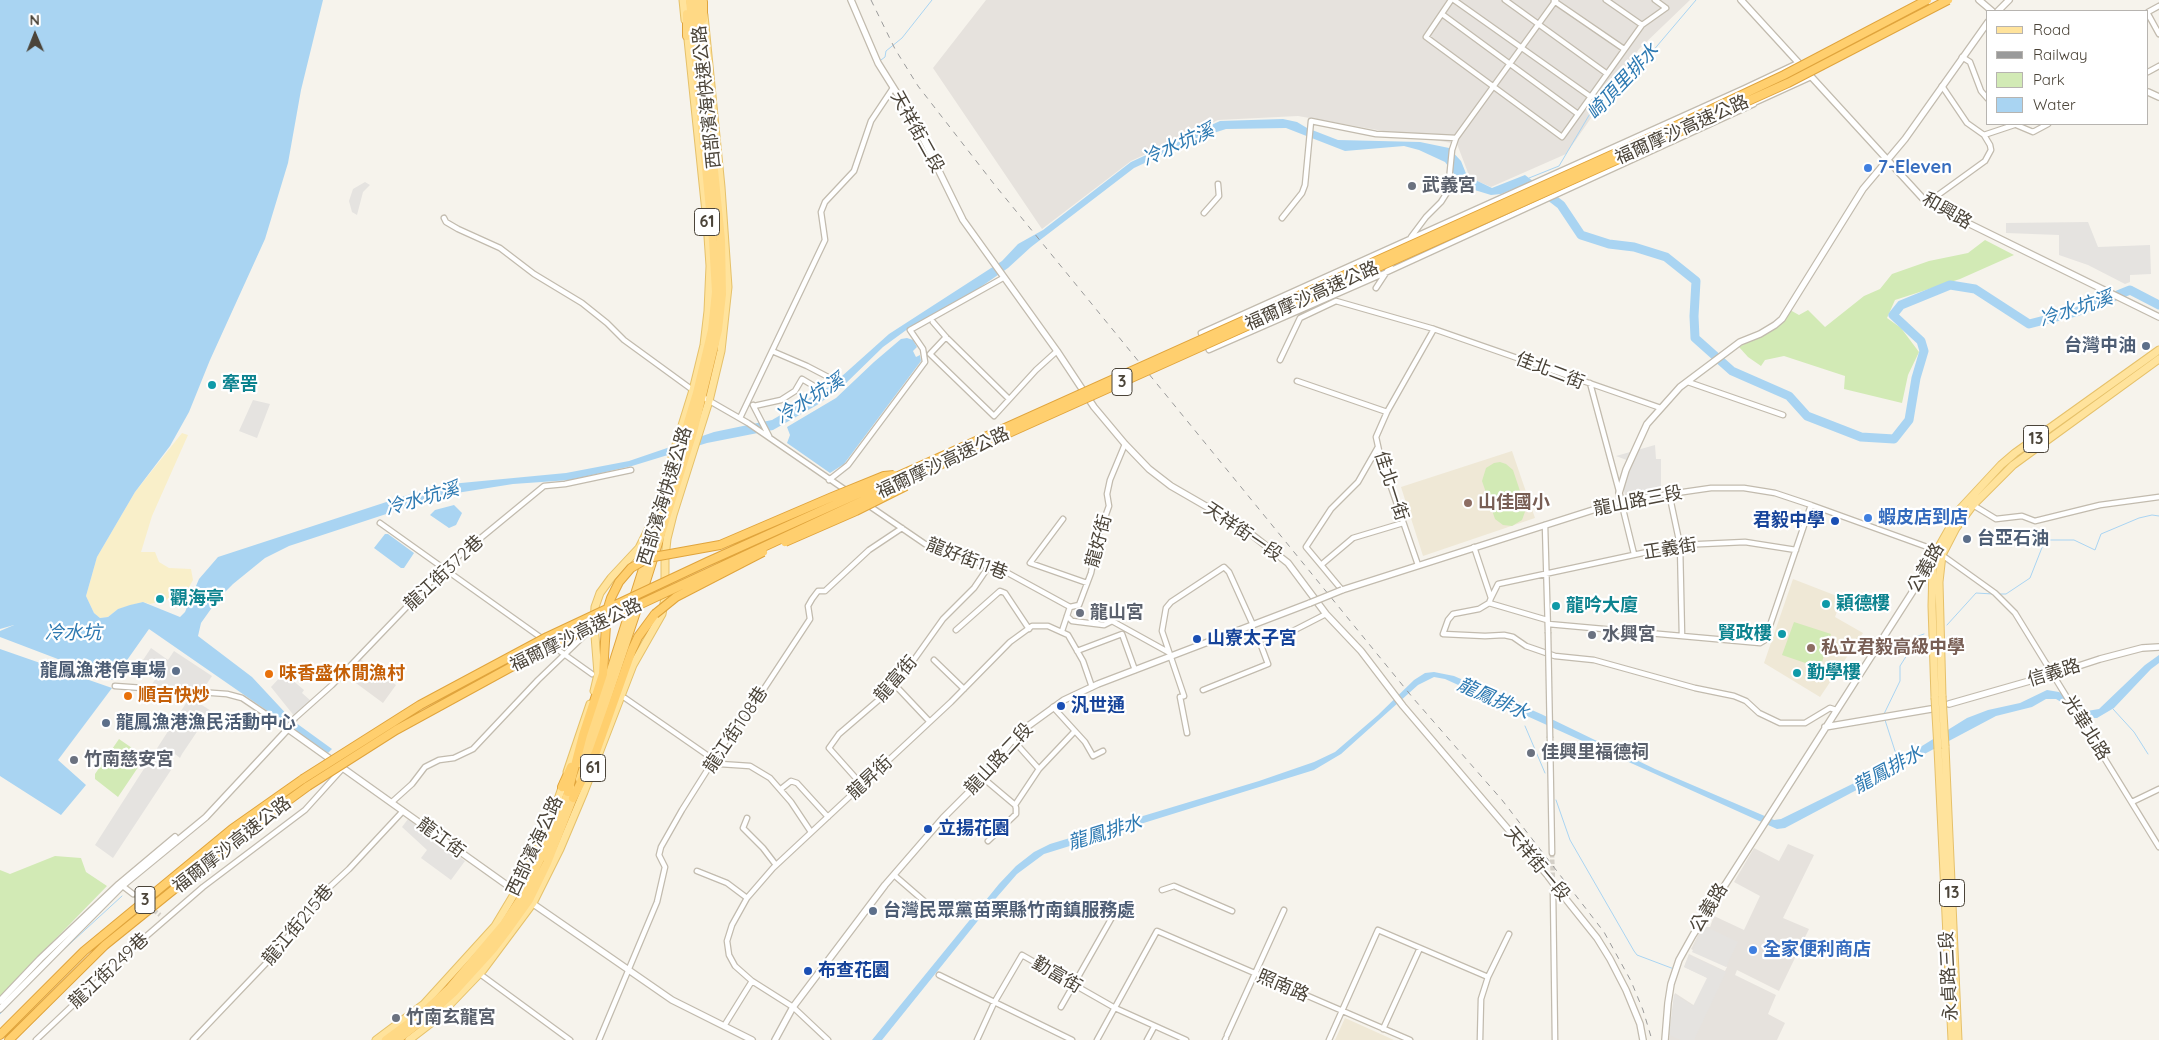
<!DOCTYPE html>
<meta charset="utf-8">
<style>
body{margin:0}
#map{position:relative;width:2159px;height:1040px;overflow:hidden;background:#f6f3ec;font-family:Quicksand,sans-serif}
canvas{display:block}
.legend{position:absolute;left:1986px;top:10px;width:162px;height:115px;box-sizing:border-box;background:#fff;border:1px solid #b7b4b0;margin:0;padding:6px 9px;list-style:none;font-size:15px;color:#4b4439}
.legend li{display:flex;align-items:center;gap:10px;height:25px}
.legend b{width:25px;border:1px solid #b7b4b0}
.north{position:absolute;left:10px;top:10px;width:50px;height:50px;-webkit-text-stroke:4px #fff;paint-order:stroke;rotate:359deg;font-size:14px;font-weight:700;line-height:20px;text-align:center;color:#4b4439}
.north::after{content:'';display:block;margin:auto;width:18px;height:22px;background:#4b4439;clip-path:polygon(50% 0,100% 100%,50% 72%,0 100%)}
</style>
<div id="map">
<canvas width="2159" height="1040"></canvas>
<ul class="legend">
<li><b style="height:6px;background:#ffe39c"></b>Road</li>
<li><b style="height:6px;background:#9a9a9a"></b>Railway</li>
<li><b style="height:14px;background:#d2eab5"></b>Park</li>
<li><b style="height:14px;background:#a9d4f2"></b>Water</li>
</ul>
<div class="north">N</div>
</div>
<script>
const ctx = document.querySelector('canvas').getContext('2d');
ctx.lineJoin = 'round';
function fillPath(path, color) { ctx.fillStyle = color; ctx.fill(path, 'evenodd'); }
const poly = rows => new Path2D(rows.map(r => 'M' + r).join(''));
function trace(path, color, width, dash) { ctx.strokeStyle = color; ctx.lineWidth = width; ctx.lineCap = dash ? 'butt' : 'round'; ctx.setLineDash(dash || []); ctx.stroke(path); }
function label(font, color, halo, rows, align = 'center') {
  ctx.font = font + ' Quicksand,"Noto Sans TC",sans-serif'; ctx.lineWidth = 4.5; ctx.setLineDash([]); ctx.textBaseline = 'middle'; ctx.strokeStyle = halo; ctx.fillStyle = color; for (const [text, x, y, turn = 0] of rows) {
    ctx.save(); ctx.translate(x, y); ctx.rotate((+turn || 0) * Math.PI / 180); ctx.textAlign = isNaN(turn) ? turn : align; if (halo) ctx.strokeText(text, 0, 0); ctx.fillText(text, 0, 0); ctx.restore();
  }
}
fillPath(poly([
 [986,0,1690,0,1639,49,1566,154,1491,187,1470,178,1457,144,1298,116,1218,120,1131,161,1042,229,933,68],
 [360,659,396,685,383,703,345,675],
 [1788,844,1814,855,1783,918,1809,929,1779,991,1737,970,1735,975,1776,995,1768,1014,1785,1023,1777,1040,1669,1040,1675,993,1695,1006,1708,978,1684,967,1689,954,1725,971,1727,967,1691,949,1702,927,1710,927,1714,916,1744,930,1760,896,1734,882,1754,848,1779,861]
]), '#e6e2dd');
fillPath(poly([
 [1512,451,1535,518,1423,556,1401,487],
 [1793,579,1842,598,1835,617,1863,633,1820,697,1764,663],
 [1345,1018,1394,1040,1335,1040]
]), '#efe8d6');
fillPath(poly([
 [1985,240,2014,255,1960,279,1895,300,1887,318,1901,328,1919,352,1908,375,1902,403,1844,389,1845,376,1784,356,1765,360,1761,366,1748,357,1739,347,1776,327,1790,310,1799,315,1808,310,1825,327,1864,296,1880,289,1892,274,1929,261,1968,253],
 [1500,462,1506,464,1513,470,1526,509,1522,520,1512,526,1503,525,1495,519,1482,481,1486,468,1494,463],
 [1794,622,1831,634,1820,668,1782,655],
 [119,739,145,757,118,797,95,779,95,774],
 [55,856,81,858,86,872,107,886,0,996,0,870,10,874]
]), '#d2eab5');
fillPath(poly([
 [182,433,188,435,152,516,141,552,155,552,159,562,169,568,191,569,193,580,188,589,174,594,166,600,150,604,143,602,118,609,108,617,100,618,94,613,86,596,97,557,135,492]
]), '#f9efc9');
fillPath(poly([
 [365,182,370,185,363,192,357,215,352,212,349,201,353,189],
 [2088,222,2098,247,2150,245,2151,274,2130,275,2130,282,2125,284,2088,265,2059,255,2059,235,2006,233,2006,223],
 [253,400,270,404,257,438,239,431],
 [1655,445,1656,459,1661,459,1661,492,1626,497,1623,489,1632,462,1616,456],
 [151,648,168,660,174,651,212,676,204,688,151,686,156,678,139,666],
 [284,673,304,690,302,693,311,701,295,717,271,687],
 [190,697,211,711,182,754,180,758,175,754,166,766,171,770,113,858,95,845],
 [408,819,465,861,451,880,421,858,427,850,402,827],
 [1704,926,1738,942,1726,967,1692,952],
 [1689,955,1726,972,1694,1040,1681,1040,1669,1035,1674,994,1693,1006,1707,978,1684,967]
]), '#e5e3e0');
fillPath(poly([
 [0,0,323,0,301,90,288,163,265,239,210,360,189,412,170,446,135,492,97,557,86,596,94,613,100,618,108,617,118,609,130,605,143,602,180,617,185,612,199,579,218,557,417,492,440,485,566,473,629,461,714,432,772,420,832,385,889,334,1002,261,1018,244,1043,230,1131,162,1220,121,1283,119,1297,122,1307,128,1338,140,1420,142,1449,148,1461,161,1467,176,1492,188,1525,175,1533,181,1501,194,1491,195,1468,188,1461,183,1445,162,1419,150,1404,146,1345,151,1286,128,1226,129,1198,138,1134,168,1031,247,1008,268,962,300,909,328,883,347,842,387,817,405,773,430,707,443,632,466,570,480,513,484,444,495,289,546,265,558,233,584,218,599,201,623,198,636,252,677,292,720,332,749,328,753,149,629,113,680,0,637,0,631,14,625,0,629],
 [907,338,913,340,917,347,913,351,916,357,920,355,921,361,844,464,830,473,787,443,790,435,787,427,836,398,874,362,901,339],
 [454,505,462,513,456,525,449,528,430,515,435,510],
 [385,534,388,534,414,553,404,568,401,568,374,548],
 [0,649,112,688,58,760,86,785,61,815,0,776],
 [2159,655,2159,663,2151,669,2114,708,2097,718,2088,718,2056,699,2046,699,2032,707,1996,716,1785,828,1777,829,1445,679,1434,677,1418,685,1341,754,1314,770,1044,854,1017,874,997,897,882,1040,872,1040,999,884,1016,866,1034,852,1050,844,1259,781,1314,762,1335,752,1378,715,1414,680,1425,673,1434,672,1454,676,1541,714,1655,769,1774,820,1781,819,1893,764,1967,718,1988,710,2020,703,2047,690,2059,692,2087,711,2099,709,2145,665]
]), '#a9d4f2');
trace(poly([
 [881,60,885,57,886,51,902,38,932,0],
 [1529,178,1559,166,1591,112,1623,79,1646,59,1696,0],
 [1999,594,2006,594,2030,578,2043,545,2048,540,2074,540,2095,550,2101,534,2139,518,2152,515,2159,516],
 [1947,625,1976,593,1993,594],
 [2113,709,2134,732,2148,754],
 [1520,713,1523,719],
 [1884,714,1900,681,1900,666,1912,647,1913,638,1924,634],
 [1885,720,1895,751,1900,761],
 [1525,726,1545,773],
 [1556,800,1570,840,1634,951,1637,955,1674,969],
 [62,951,122,896],
 [0,1014,20,993]
]), '#a9d4f2', 1);
trace(poly([
 [1544,192,1561,205,1581,235,1609,244,1634,247,1666,257,1696,281,1694,316,1695,338,1732,371,1789,396,1807,416,1861,437,1894,439,1909,420,1916,378,1924,351,1921,341,1893,315,1901,305,1950,285,1975,289,2029,324,2076,312,2130,290,2159,305]
]), '#a9d4f2', 9);
trace(poly([
 [1552,853,1553,882],
 [133,894,160,915]
]), '#d4d0c8', 4.5, [4.5, 2]);
const minor = poly([
 [1451,0,1426,37,1562,137,1642,25,1666,8,1655,0],
 [1454,0,1591,97],
 [1505,0,1606,73],
 [1606,0,1642,25],
 [1554,1,1624,49],
 [2148,12,2159,6],
 [1442,14,1578,114],
 [2148,14,2159,34],
 [1962,57,1970,62,1981,91,1988,99],
 [2148,72,2159,66],
 [1942,86,1967,123,1984,135,2014,125],
 [1745,88,1201,333,1209,350,1385,273,1754,104],
 [1746,90,1745,88,1798,63],
 [1754,103,1811,77],
 [2014,124,2033,132,2048,124],
 [1927,203,1985,161,1991,150,1990,145,1984,135],
 [1204,213,1219,196,1218,184],
 [444,218,446,222,458,229,500,248,534,274,582,303,607,323,624,340,694,391],
 [1282,218,1302,193,1305,185,1311,121,1376,134,1456,138],
 [1411,237,1426,217,1441,202,1448,191,1452,150,1456,138,1556,0],
 [1376,288,1393,262],
 [933,322,946,337,1009,399],
 [946,337,930,354,994,416,1036,370,1057,351],
 [772,351,807,366,832,379],
 [1280,360,1300,318,1336,301,1434,329,1661,408],
 [1297,381,1387,412],
 [1688,382,1783,415],
 [1590,383,1619,491],
 [701,396,748,423,847,491],
 [753,405,769,436],
 [754,406,781,400,795,391,802,379,819,389],
 [740,418,825,240,821,212,825,202,854,171,871,121,893,88],
 [829,480,848,465,925,362,923,349,910,330,1003,278],
 [1669,493,1680,545,1682,636],
 [868,505,925,544,1006,572,1070,607],
 [1973,505,1996,519,2022,516,2035,521,2100,505,2159,497],
 [1063,519,1030,563,1087,583],
 [380,523,592,674],
 [1545,525,1548,632],
 [1474,547,1491,598,1489,603,1479,609,1453,614,1448,620,1443,634,1485,636,1504,635,1513,637,1526,646,1555,656,1594,660,1695,688,1734,696,1746,701,1759,713,1780,723,1805,723,1830,708,1836,710],
 [1634,554,1621,501,1711,488,1744,488,1775,493,1811,505,1930,548,1942,555,1995,593,2015,613,2159,847],
 [1321,565,1353,538,1403,523],
 [1418,565,1380,455,1376,437,1387,412,1434,329],
 [1342,590,1306,547,1331,509,1358,482,1378,447],
 [1491,598,1498,584,1680,545,1745,542,1796,550],
 [1489,603,1547,620],
 [1067,616,1072,621,1104,625,1112,621,1168,652],
 [1548,624,1760,643,1765,640,1811,505],
 [956,630,1000,591,1005,593,1029,629],
 [1062,631,1070,607,1079,605,1091,573,1092,568,1090,559,1109,506,1107,494,1110,480,1125,444],
 [1235,633,1259,640,1269,638,1289,633,1326,614],
 [1077,651,1122,634,1135,670],
 [934,660,964,689],
 [895,685,929,721],
 [115,686,227,694,242,698,288,729,295,718,332,685,443,569,544,486,565,484,631,470],
 [1203,690,1268,664,1259,640],
 [625,698,720,764,750,766,770,778,791,802,811,832],
 [1053,707,1085,742,1093,756,1103,751],
 [1187,733,1180,697,1184,696,1162,631,1166,608,1171,602,1224,567,1229,572,1253,625],
 [1550,738,1552,853],
 [1013,740,1039,769],
 [983,778,1015,805,1016,808,1016,814,988,841],
 [862,785,829,748,839,734,896,685,943,619,974,588,989,566],
 [781,789,791,781,797,783,828,817],
 [392,802,412,784,425,767,439,760,454,758,473,749,538,680,590,630],
 [2132,802,2159,789],
 [1015,805,1039,769,1074,732],
 [747,818,743,828,763,848,776,865],
 [697,871,727,883,747,898],
 [894,875,924,901],
 [120,884,133,894],
 [1162,890,1174,886,1232,911],
 [1553,890,1555,1040],
 [480,974,570,1040],
 [939,975,1072,1040],
 [1061,1007,1119,905],
 [724,1026,752,981],
 [1383,1029,1420,948],
 [1227,1035,1284,910],
 [36,1040,143,939,203,887,305,810,343,768],
 [193,1040,272,957,321,895,349,869,403,811],
 [599,1040,657,902,665,867,659,855,661,847,682,810,744,712,756,701,810,619,808,606,812,599,818,591,825,591,869,550,902,528],
 [828,1040,793,1007,752,981,735,966,729,955,727,941,732,925,747,898,773,868,951,702,1010,642,1032,626,1048,626,1068,635,1083,661,1092,687],
 [977,1040,994,1003,1022,955,1115,1008,1186,1040],
 [1097,1040,1157,931,1410,1040],
 [1147,1040,1154,1027],
 [1225,1040,1226,1038],
 [1329,1040,1378,930,1488,977],
 [1480,1040,1481,999,1488,977,1509,934]
]);
const tertiary = poly([
 [851,0,878,63,915,122,963,220,1057,351,1094,407,1125,444,1149,469,1171,486,1242,527,1288,563,1326,614,1361,651,1403,706,1548,876],
 [1741,0,1927,203,2159,317],
 [1979,0,1992,11],
 [1998,11,2009,0],
 [2148,92,2159,97],
 [1342,590,1621,501,1619,493,1626,470,1647,424,1680,387,1740,342,1760,334,1775,325,1782,319,1863,189,1905,139,1988,22],
 [1949,704,2054,674,2100,659,2142,648,2159,647],
 [1825,727,1931,709],
 [1557,888,1597,938,1610,959,1626,990,1640,1024,1643,1040],
 [529,901,672,1000,752,1040],
 [0,1001,40,959,119,884,175,837],
 [0,1009,122,886,206,817,288,729,518,893],
 [775,1040,793,1007,885,885,943,818,983,778,1017,734,1064,700,1098,684,1310,603],
 [1665,1040,1668,1003,1671,984,1679,960,1693,935,1922,577,1933,556]
]);
const primary = poly([
 [683,0,685,20],
 [594,691,598,674,594,623,595,607,600,593,611,578,639,548,652,522,693,390,704,345,708,311,710,266,707,222,687,30],
 [1942,696,1939,582,1942,555,1956,528,1973,505,2013,465,2159,359],
 [1935,698,1932,606,1933,565,1936,552,1961,508,2001,465,2015,453,2159,350],
 [1945,746,1958,1040],
 [1938,749,1952,1040],
 [567,772,590,704],
 [376,1040,424,1004,495,926,516,891,548,828,564,782],
 [409,1040,435,1020,483,970,533,903,560,849,584,792,633,665,662,614,665,598,665,558,667,539,673,515,709,401,721,351,728,287,721,187,704,15]
]);
const trunk = poly([
 [703,2,703,19],
 [687,14,687,36],
 [579,763,602,699,659,518,697,393,712,330,716,292,713,241,690,0],
 [580,779,642,594,693,432,718,330,722,294,721,240,697,0],
 [386,1040,424,1012,449,989,504,924,522,897,560,816,570,787],
 [397,1040,425,1018,454,992,493,949,509,928,529,900,547,863,575,792]
]);
const motorway = poly([
 [562,787,571,767],
 [568,792,583,735,603,674,606,625],
 [573,798,596,752,632,650,638,637,655,614],
 [0,1035,84,951,232,829,303,779],
 [9,1040,105,945,245,832,308,786]
]);
trace(minor, '#c2bbae', 7);
trace(tertiary, '#c2bbae', 8);
trace(primary, '#e6c16a', 9);
trace(trunk, '#e0a43c', 10);
trace(motorway, '#e0a43c', 10);
trace(minor, '#fff', 4.5);
trace(tertiary, '#fff', 5.5);
trace(primary, '#ffe39c', 7);
trace(trunk, '#ffd985', 8);
trace(motorway, '#ffcf6e', 8);
trace(poly([
 [871,0,895,49,918,86,994,184,1413,698,1502,800,1604,932,1631,981,1643,1010,1652,1040]
]), '#9a9a9a', 1, [6, 6]);
const minorBridge = poly([
 [1548,632,1550,738]
]);
const tertiaryBridge = poly([
 [1310,603,1342,590],
 [1548,876,1557,888]
]);
const primaryBridge = poly([
 [1942,696,1945,746],
 [1935,698,1938,749]
]);
const motorwayBridge = poly([
 [785,542,856,511,906,486],
 [607,611,611,598,619,582,631,568,648,558,720,545,832,497,884,476,894,475],
 [655,614,676,597,763,552],
 [303,779,420,705,547,637,707,562,1665,131,1784,75,1927,0],
 [308,786,396,730,544,649,1002,436,1788,83,1948,0]
]);
trace(minorBridge, '#c2bbae', 7, []);
trace(tertiaryBridge, '#c2bbae', 8, []);
trace(primaryBridge, '#e6c16a', 9, []);
trace(motorwayBridge, '#e0a43c', 10, []);
trace(minorBridge, '#fff', 4.5);
trace(tertiaryBridge, '#fff', 5.5);
trace(primaryBridge, '#ffe39c', 7);
trace(motorwayBridge, '#ffcf6e', 8);
for (const [x, y, r, color] of [
 [1868,168,5,"#3f7fe0"],
 [1412,186,5,"#6b7280"],
 [2146,346,5,"#5c6f8a"],
 [212,385,5,"#0f9aa8"],
 [1468,503,5,"#8d6e63"],
 [1868,518,5,"#3f7fe0"],
 [1835,521,5,"#1a4fb4"],
 [1967,539,5,"#5c6f8a"],
 [160,599,5,"#0f9aa8"],
 [1826,604,5,"#0f9aa8"],
 [1556,606,5,"#0f9aa8"],
 [1080,613,5,"#6b7280"],
 [1782,634,5,"#0f9aa8"],
 [1592,635,5,"#6b7280"],
 [1197,639,5,"#1a4fb4"],
 [1811,648,5,"#8d6e63"],
 [176,671,5,"#5c6f8a"],
 [1797,673,5,"#0f9aa8"],
 [269,674,5,"#e8710a"],
 [128,696,5,"#e8710a"],
 [1061,706,5,"#1a4fb4"],
 [106,723,5,"#5c6f8a"],
 [1531,753,5,"#6b7280"],
 [74,760,5,"#6b7280"],
 [928,829,5,"#1a4fb4"],
 [873,911,5,"#5c6f8a"],
 [1753,950,5,"#3f7fe0"],
 [808,971,5,"#1a4fb4"],
 [396,1018,5,"#6b7280"]
]) { const dot = new Path2D(); dot.arc(x, y, r, 0, 2 * Math.PI); ctx.fillStyle = color; ctx.fill(dot); trace(dot, '#fff', 2); }
for (const [x, y, w] of [
 [707,222,25],
 [1122,382,20],
 [2036,439,25],
 [593,768,25],
 [1952,893,25],
 [145,900,20]
]) { const box = new Path2D(); box.roundRect(x - w / 2, y - 13.5, w, 27, 4); ctx.fillStyle = '#fff'; ctx.fill(box); trace(box, '#4b4439', 1); }
label('bold 16px', '#4b4439', null, [
 ["61",707,222],
 ["3",1122,382],
 ["13",2036,439],
 ["61",593,768],
 ["13",1952,893],
 ["3",145,900]
]);
label('18px', '#4b4439', '#fff', [
 ["西部濱海快速公路",707,97,-96],
 ["福爾摩沙高速公路",1682,130,-24],
 ["天祥街二段",917,132,61],
 ["和興路",1947,211,30],
 ["福爾摩沙高速公路",1312,296,-24],
 ["佳北二街",1550,371,21],
 ["福爾摩沙高速公路",943,463,-25],
 ["佳北一街",1391,486,72],
 ["西部濱海快速公路",665,496,-73],
 ["龍山路三段",1638,501,-11],
 ["天祥街一段",1243,532,34],
 ["龍好街",1099,541,-75],
 ["正義街",1670,549,-9],
 ["龍好街11巷",967,559,21],
 ["公義路",1926,568,-60],
 ["龍江街372巷",444,573,-43],
 ["福爾摩沙高速公路",576,635,-26],
 ["信義路",2054,673,-17],
 ["龍富街",896,679,-49],
 ["光華北路",2086,728,58],
 ["龍江街108巷",736,730,-56],
 ["龍山路二段",999,759,-47],
 ["龍昇街",870,778,-43],
 ["龍江街",441,838,36],
 ["福爾摩沙高速公路",232,845,-38],
 ["西部濱海公路",535,846,-65],
 ["天祥街一段",1537,864,50],
 ["公義路",1709,908,-58],
 ["龍江街215巷",298,925,-50],
 ["龍江街249巷",109,971,-43],
 ["勤富街",1057,975,30],
 ["永貞路三段",1949,976,-93],
 ["照南路",1283,986,23]
]);
label('bold 18px', '#366cbe', '#fff', [
 ["7-Eleven",1878,168],
 ["蝦皮店到店",1878,518],
 ["全家便利商店",1763,950]
], 'left');
label('bold 18px', '#5b616d', '#fff', [
 ["武義宮",1422,186],
 ["龍山宮",1090,613],
 ["水興宮",1602,635],
 ["佳興里福德祠",1541,753],
 ["竹南慈安宮",84,760],
 ["竹南玄龍宮",406,1018]
], 'left');
label('bold 18px', '#4e5e75', '#fff', [
 ["台灣中油",2136,346,"right"],
 ["台亞石油",1977,539],
 ["龍鳳漁港停車場",166,671,"right"],
 ["龍鳳漁港漁民活動中心",116,723],
 ["台灣民眾黨苗栗縣竹南鎮服務處",883,911]
], 'left');
label('bold 18px', '#0d838f', '#fff', [
 ["牽罟",222,385],
 ["觀海亭",170,599],
 ["穎德樓",1836,604],
 ["龍吟大廈",1566,606],
 ["賢政樓",1772,634,"right"],
 ["勤學樓",1807,673]
], 'left');
label('bold 18px', '#785e54', '#fff', [
 ["山佳國小",1478,503],
 ["私立君毅高級中學",1821,648]
], 'left');
label('bold 18px', '#164399', '#fff', [
 ["君毅中學",1825,521,"right"],
 ["山寮太子宮",1207,639],
 ["汎世通",1071,706],
 ["立揚花園",938,829],
 ["布查花園",818,971]
], 'left');
label('bold 18px', '#c56008', '#fff', [
 ["味香盛休閒漁村",279,674],
 ["順吉快炒",138,696]
], 'left');
label('italic 19px', '#2e7ab2', '#fff', [
 ["崎頂里排水",1623,82,-47],
 ["冷水坑溪",1178,145,-24],
 ["冷水坑溪",2076,309,-18],
 ["冷水坑溪",810,399,-32],
 ["冷水坑溪",422,499,-16],
 ["冷水坑",73,633],
 ["龍鳳排水",1493,699,24],
 ["龍鳳排水",1888,770,-29],
 ["龍鳳排水",1105,833,-17]
]);
</script>
